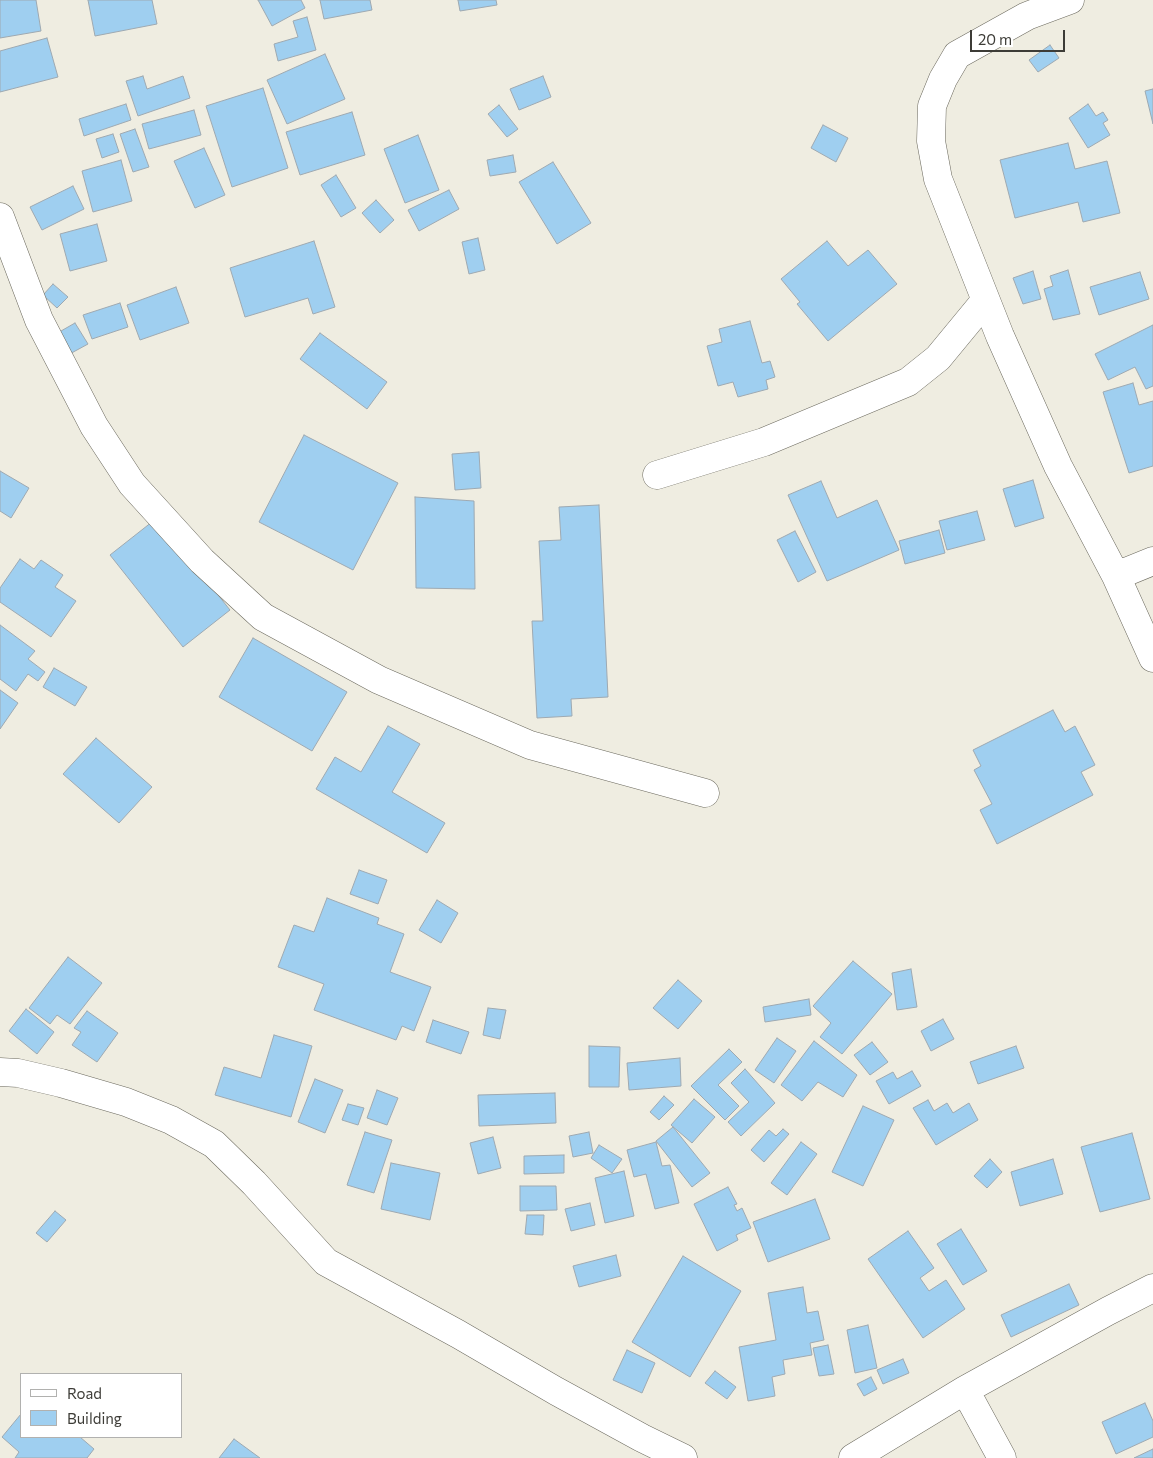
<!DOCTYPE html>
<style>
body{margin:0}
#map{position:relative;width:1153px;height:1458px;overflow:hidden;background:#efede1;font-family:Commissioner,sans-serif}
canvas{display:block}
.legend{position:absolute;left:20px;top:1373px;width:162px;height:65px;box-sizing:border-box;background:#fff;border:1px solid #b1b1af;margin:0;padding:6px 9px;list-style:none;font-size:15px;color:#3d3c37}
.legend li{display:flex;align-items:center;gap:10px;height:25px}
.legend b{width:25px;border:1px solid #b1b1af}
.scale{position:absolute;left:970px;top:30px;width:95px;height:22px;box-sizing:border-box;border:2px solid #3d3c37;border-top:0;padding-left:6px;font-size:15px;line-height:18px;white-space:nowrap;color:#3d3c37;-webkit-text-stroke:4px #fff;paint-order:stroke}
</style>
<div id="map">
<canvas width="1153" height="1458"></canvas>
<ul class="legend">
<li><b style="height:6px;background:#fff"></b>Road</li>
<li><b style="height:14px;background:#9fcff0"></b>Building</li>
</ul>
<div class="scale">20 m</div>
</div>
<script>
const ctx = document.querySelector('canvas').getContext('2d');
ctx.lineJoin = 'round';
function fillPath(path, color) { ctx.fillStyle = color; ctx.fill(path, 'evenodd'); }
const poly = rows => new Path2D(rows.map(r => 'M' + r).join(''));
function trace(path, color, width, dash) { ctx.strokeStyle = color; ctx.lineWidth = width; ctx.lineCap = dash ? 'butt' : 'round'; ctx.setLineDash(dash || []); ctx.stroke(path); }
const building = poly([
 [0,0,36,0,41,31,0,38,0,0],
 [88,0,152,0,157,24,95,36,88,0],
 [258,0,301,0,305,8,272,26,258,0],
 [320,0,370,0,372,10,324,19,320,0],
 [458,0,496,0,497,5,460,11,458,0],
 [307,17,316,50,278,61,274,44,298,37,293,21,307,17],
 [47,38,58,77,0,92,0,51,47,38],
 [1050,45,1059,58,1038,72,1029,60,1050,45],
 [325,54,345,99,287,124,267,80,325,54],
 [143,76,147,89,183,76,190,98,138,116,126,81,143,76],
 [543,76,551,97,519,110,510,89,543,76],
 [263,88,288,168,232,187,206,106,263,88],
 [1153,89,1153,124,1145,91,1153,89],
 [126,104,131,120,84,136,79,119,126,104],
 [1088,104,1096,116,1103,112,1108,120,1103,123,1110,135,1088,148,1069,118,1088,104],
 [499,105,518,129,507,137,488,114,499,105],
 [194,110,201,135,149,149,142,124,194,110],
 [352,112,365,155,300,175,286,132,352,112],
 [823,125,848,138,836,162,811,148,823,125],
 [135,129,149,167,133,172,120,134,135,129],
 [113,134,119,152,102,158,96,139,113,134],
 [418,135,439,190,405,203,384,149,418,135],
 [1068,143,1075,169,1107,161,1120,213,1083,222,1078,202,1015,218,1000,160,1068,143],
 [204,148,225,195,195,208,174,161,204,148],
 [513,155,516,172,490,176,487,160,513,155],
 [121,160,132,201,93,212,82,171,121,160],
 [553,162,591,223,557,244,519,182,553,162],
 [336,175,356,208,341,217,321,185,336,175],
 [73,186,84,209,42,230,30,207,73,186],
 [449,190,459,209,419,231,408,210,449,190],
 [376,200,394,220,380,233,362,213,376,200],
 [97,224,107,261,70,271,60,234,97,224],
 [478,238,485,270,469,274,462,242,478,238],
 [314,241,335,307,313,314,308,298,245,317,230,268,314,241],
 [827,241,848,266,868,250,897,284,828,341,797,304,800,302,781,279,827,241],
 [1068,270,1080,314,1053,320,1044,289,1053,286,1050,276,1068,270],
 [1033,271,1041,299,1023,304,1013,278,1033,271],
 [1140,272,1149,299,1099,315,1090,287,1140,272],
 [53,284,68,297,57,308,43,295,53,284],
 [176,287,189,323,140,340,127,305,176,287],
 [120,303,128,327,92,339,83,315,120,303],
 [750,321,762,363,770,361,775,377,766,380,768,389,738,397,733,382,718,386,707,346,722,342,719,329,750,321],
 [75,323,88,344,66,356,54,335,75,323],
 [1153,325,1153,386,1146,389,1135,367,1108,380,1095,354,1153,325],
 [320,333,387,382,367,409,300,359,320,333],
 [1133,383,1139,405,1153,401,1153,466,1129,473,1103,392,1133,383],
 [304,435,398,483,353,570,259,522,304,435],
 [479,452,481,488,455,490,452,454,479,452],
 [0,471,29,488,11,518,0,511,0,471],
 [1033,480,1044,518,1015,527,1003,489,1033,480],
 [821,481,837,518,877,500,899,550,827,581,788,495,821,481],
 [415,497,474,501,475,589,416,588,415,497],
 [599,505,608,697,571,699,572,716,537,718,532,621,543,621,539,541,561,540,559,507,599,505],
 [977,511,985,540,947,550,939,521,977,511],
 [157,518,230,610,183,647,110,555,157,518],
 [939,530,945,553,905,564,899,541,939,530],
 [795,531,816,572,798,582,777,540,795,531],
 [20,559,34,569,41,560,63,575,55,587,76,601,51,637,0,602,0,588,20,559],
 [0,625,35,651,28,659,45,672,38,681,28,674,16,691,0,679,0,625],
 [253,638,347,692,312,751,219,697,253,638],
 [54,668,87,687,75,706,43,687,54,668],
 [0,690,18,703,0,729,0,690],
 [1053,710,1065,732,1075,726,1095,765,1081,772,1093,795,997,844,980,810,992,804,974,770,981,766,973,750,1053,710],
 [388,726,420,744,392,792,445,823,427,853,316,789,335,757,361,772,388,726],
 [96,738,152,787,119,823,63,774,96,738],
 [359,870,387,880,378,904,350,894,359,870],
 [327,898,379,918,377,924,404,934,390,972,431,987,414,1031,402,1026,396,1040,314,1010,324,984,278,967,294,925,314,932,327,898],
 [437,900,458,913,441,943,419,930,437,900],
 [68,957,102,983,70,1024,57,1015,50,1024,29,1008,68,957],
 [853,961,892,994,842,1054,820,1037,831,1023,813,1006,853,961],
 [911,969,917,1007,897,1010,892,973,911,969],
 [678,980,702,1001,678,1029,653,1008,678,980],
 [809,999,811,1015,765,1022,763,1007,809,999],
 [488,1008,506,1010,500,1039,483,1035,488,1008],
 [26,1009,54,1032,37,1054,9,1031,26,1009],
 [87,1011,118,1033,97,1062,72,1045,81,1032,74,1028,87,1011],
 [943,1019,954,1039,931,1051,921,1031,943,1019],
 [433,1020,469,1032,461,1054,426,1042,433,1020],
 [274,1035,312,1046,291,1117,215,1095,224,1067,261,1078,274,1035],
 [777,1038,796,1051,774,1083,755,1070,777,1038],
 [814,1041,857,1075,843,1097,818,1082,802,1101,781,1085,814,1041],
 [872,1042,888,1062,870,1075,854,1055,872,1042],
 [589,1046,620,1047,619,1087,589,1087,589,1046],
 [1016,1046,1024,1068,978,1084,970,1062,1016,1046],
 [729,1049,742,1062,718,1085,739,1106,725,1120,691,1086,729,1049],
 [680,1058,681,1086,629,1090,627,1063,680,1058],
 [745,1069,775,1103,741,1136,728,1122,749,1102,731,1083,745,1069],
 [912,1071,921,1086,889,1104,876,1081,893,1072,897,1079,912,1071],
 [315,1079,343,1090,325,1133,298,1122,315,1079],
 [377,1090,398,1098,387,1125,367,1118,377,1090],
 [555,1093,556,1123,479,1126,478,1095,555,1093],
 [664,1096,674,1105,659,1120,650,1112,664,1096],
 [694,1099,715,1117,692,1143,671,1125,694,1099],
 [928,1100,934,1111,947,1103,953,1113,969,1103,978,1120,936,1145,913,1108,928,1100],
 [348,1104,364,1108,358,1125,342,1120,348,1104],
 [863,1106,894,1120,863,1186,832,1172,863,1106],
 [673,1127,710,1173,692,1187,656,1141,673,1127],
 [783,1129,789,1134,764,1162,751,1150,769,1130,776,1136,783,1129],
 [365,1132,392,1140,374,1193,347,1185,365,1132],
 [589,1132,593,1153,573,1157,569,1136,589,1132],
 [1132,1133,1150,1199,1100,1212,1081,1147,1132,1133],
 [493,1137,501,1168,478,1174,470,1143,493,1137],
 [656,1142,662,1166,670,1165,679,1203,655,1209,646,1174,634,1177,627,1150,656,1142],
 [801,1142,817,1154,787,1195,771,1183,801,1142],
 [599,1145,622,1159,612,1173,591,1158,599,1145],
 [564,1155,564,1173,524,1174,524,1156,564,1155],
 [990,1159,1002,1172,987,1188,974,1176,990,1159],
 [1053,1159,1063,1194,1020,1206,1011,1172,1053,1159],
 [391,1163,440,1173,430,1220,381,1209,391,1163],
 [624,1171,634,1216,605,1223,595,1178,624,1171],
 [520,1186,556,1186,557,1210,520,1211,520,1186],
 [728,1187,737,1204,734,1205,737,1211,742,1208,751,1228,736,1235,738,1240,717,1251,694,1204,728,1187],
 [815,1199,830,1239,768,1262,753,1222,815,1199],
 [590,1203,595,1225,571,1231,565,1209,590,1203],
 [55,1211,66,1220,47,1242,36,1233,55,1211],
 [527,1215,544,1215,543,1235,525,1234,527,1215],
 [961,1229,987,1271,963,1285,937,1244,961,1229],
 [908,1231,934,1268,920,1278,929,1291,946,1280,965,1309,923,1338,868,1259,908,1231],
 [616,1255,621,1276,579,1287,573,1266,616,1255],
 [683,1256,741,1291,690,1377,632,1342,683,1256],
 [1069,1284,1079,1305,1011,1337,1001,1315,1069,1284],
 [803,1287,807,1313,818,1311,824,1340,810,1343,812,1355,783,1360,785,1374,772,1377,775,1396,748,1401,739,1347,776,1340,768,1293,803,1287],
 [868,1325,877,1368,855,1373,847,1330,868,1325],
 [828,1345,834,1374,819,1376,813,1348,828,1345],
 [627,1350,655,1363,642,1393,613,1380,627,1350],
 [903,1359,909,1373,883,1384,877,1370,903,1359],
 [715,1371,736,1387,727,1399,705,1383,715,1371],
 [871,1377,877,1389,864,1396,857,1384,871,1377],
 [1145,1403,1153,1421,1153,1437,1116,1454,1102,1422,1145,1403],
 [21,1414,21,1437,80,1437,94,1449,87,1458,15,1458,19,1452,2,1437,21,1414],
 [234,1439,260,1458,219,1458,234,1439],
 [1153,1449,1153,1458,1134,1458,1153,1449]
]);
fillPath(building, '#9fcff0');
trace(building, '#9ea9b1', 1);
const street = poly([
 [1070,0,1027,16,957,55,943,79,932,106,931,141,938,179,1000,336,1058,466,1116,576,1153,658],
 [0,217,39,320,94,426,132,484,202,561,263,617,379,680,530,745,705,793],
 [657,475,764,442,908,382,938,358,985,301],
 [1116,576,1153,561],
 [0,1072,18,1073,61,1083,126,1102,171,1120,214,1144,254,1183,326,1262,458,1334,556,1391,642,1438,683,1458],
 [965,1390,1002,1458],
 [853,1458,965,1390,1108,1311,1153,1288]
]);
trace(street, '#6c6a5f', 29);
trace(street, '#fff', 28);
</script>
